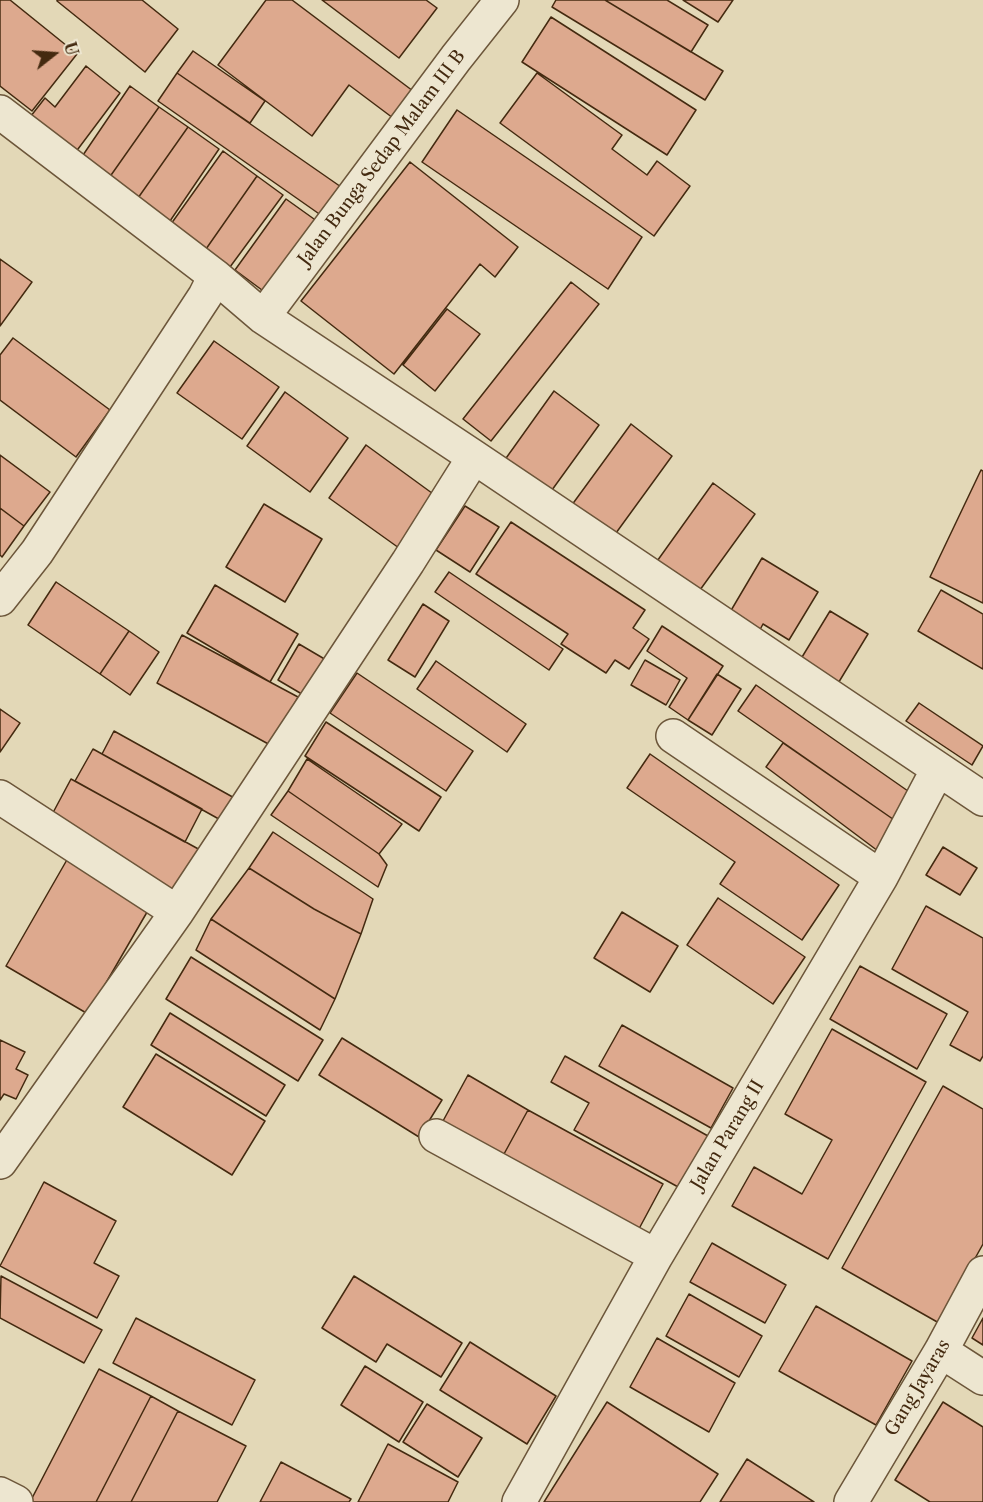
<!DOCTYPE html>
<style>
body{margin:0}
#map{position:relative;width:983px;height:1502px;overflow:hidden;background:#e3d8b7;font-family:"Libre Caslon Text",serif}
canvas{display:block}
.north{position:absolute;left:24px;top:24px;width:60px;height:60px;-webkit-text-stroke:4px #ede6d0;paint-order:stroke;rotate:73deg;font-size:16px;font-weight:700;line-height:24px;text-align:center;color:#442a10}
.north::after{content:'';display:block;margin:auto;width:21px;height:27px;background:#442a10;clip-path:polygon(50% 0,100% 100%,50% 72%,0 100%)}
</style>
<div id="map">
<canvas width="983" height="1502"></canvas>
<div class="north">U</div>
</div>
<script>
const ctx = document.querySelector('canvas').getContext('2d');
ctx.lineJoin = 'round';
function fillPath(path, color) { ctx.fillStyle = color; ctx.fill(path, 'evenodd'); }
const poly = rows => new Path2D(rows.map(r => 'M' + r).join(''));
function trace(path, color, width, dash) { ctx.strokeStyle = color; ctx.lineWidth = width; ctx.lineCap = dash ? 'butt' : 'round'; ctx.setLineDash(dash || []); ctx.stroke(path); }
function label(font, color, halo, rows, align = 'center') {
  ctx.font = font + ' "Libre Caslon Text",serif'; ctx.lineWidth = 4.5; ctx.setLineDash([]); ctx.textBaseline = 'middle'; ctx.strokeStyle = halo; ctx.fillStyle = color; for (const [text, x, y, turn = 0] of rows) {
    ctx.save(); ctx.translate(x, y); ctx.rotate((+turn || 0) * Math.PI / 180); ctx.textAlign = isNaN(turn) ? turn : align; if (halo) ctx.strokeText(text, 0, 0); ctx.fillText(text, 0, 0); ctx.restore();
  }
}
const building = poly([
 [0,0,10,0,77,54,32,111,0,86,0,0],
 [57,0,142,0,178,29,145,72,57,1,57,0],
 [266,0,292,0,417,94,397,121,349,85,312,136,218,65,266,0],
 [322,0,426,0,437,8,399,58,322,0],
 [556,0,605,0,723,71,705,100,552,7,556,0],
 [605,0,667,0,708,25,691,52,605,0],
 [683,0,733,0,718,22,683,0],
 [551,17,696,110,667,155,522,62,551,17],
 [193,51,265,101,250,123,177,73,193,51],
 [86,66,120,93,72,157,27,121,45,98,55,107,86,66],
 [177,73,344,189,325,218,158,101,177,73],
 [537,73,622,135,612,149,647,175,657,161,690,186,654,236,500,123,537,73],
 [130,86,159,107,109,178,81,158,130,86],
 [159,107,188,127,138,198,109,178,159,107],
 [457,110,642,237,608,289,422,162,457,110],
 [188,127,219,149,170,221,138,198,188,127],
 [223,151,257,176,206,249,171,224,223,151],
 [410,162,518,247,495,277,480,264,394,374,301,301,410,162],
 [257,176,283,195,230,267,206,249,257,176],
 [286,199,321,224,270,296,235,270,286,199],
 [0,259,32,282,0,326,0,259],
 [571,282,599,304,491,441,463,419,571,282],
 [447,309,480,334,435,391,403,365,447,309],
 [13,338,110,410,76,457,0,400,0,355,13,338],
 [214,341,279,387,242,439,177,393,214,341],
 [554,391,599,425,544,501,499,468,554,391],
 [285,392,348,438,310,492,247,446,285,392],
 [631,424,672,456,608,544,566,513,631,424],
 [366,445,436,496,399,548,329,498,366,445],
 [0,455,50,492,24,526,0,508,0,455],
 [981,470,983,471,983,603,930,577,981,470],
 [713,483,755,514,692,601,650,571,713,483],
 [264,504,322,539,285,602,226,567,264,504],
 [465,506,499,527,470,572,436,550,465,506],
 [0,508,24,526,2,557,0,555,0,508],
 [511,522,645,610,633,628,649,639,629,669,615,660,606,673,561,644,568,634,476,574,511,522],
 [762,558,818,592,789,640,763,624,754,641,723,624,762,558],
 [449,572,563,649,549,670,435,592,449,572],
 [56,582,129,631,100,674,28,625,56,582],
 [215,585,298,634,270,682,187,633,215,585],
 [941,590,983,614,983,669,918,631,941,590],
 [423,604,449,621,415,677,388,660,423,604],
 [830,611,868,634,834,690,796,667,830,611],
 [662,626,723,666,688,720,669,707,687,678,647,651,662,626],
 [129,631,159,652,130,695,100,674,129,631],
 [182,635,298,697,272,746,157,683,182,635],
 [299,644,333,664,312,700,278,680,299,644],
 [645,660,680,680,666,705,631,685,645,660],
 [436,661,526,724,507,752,417,689,436,661],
 [357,673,473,751,446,791,330,713,357,673],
 [717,674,741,689,712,735,688,720,717,674],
 [756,685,918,798,900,824,738,711,756,685],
 [919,703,983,746,972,765,906,721,919,703],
 [0,709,20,723,0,752,0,709],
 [326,722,441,797,419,831,305,756,326,722],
 [114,731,238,800,226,823,102,754,114,731],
 [783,743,900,824,878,851,766,767,783,743],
 [93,749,202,809,185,842,75,781,93,749],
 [650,754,839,885,802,940,720,884,735,862,627,788,650,754],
 [307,759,402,824,379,854,288,791,307,759],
 [71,779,202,851,179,893,48,822,71,779],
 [288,791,379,854,387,865,378,887,271,815,288,791],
 [273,832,373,899,361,934,314,909,249,868,273,832],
 [943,847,977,868,960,895,926,875,943,847],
 [68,858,150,907,88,1014,6,966,68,858],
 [249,868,314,909,361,934,335,999,211,919,249,868],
 [718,898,805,957,773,1004,687,945,718,898],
 [926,906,983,938,983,1056,980,1061,950,1045,968,1012,892,969,926,906],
 [622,912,678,946,650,992,594,958,622,912],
 [211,919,335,999,320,1030,196,950,211,919],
 [191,957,323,1040,298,1081,166,999,191,957],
 [860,966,947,1014,917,1069,830,1019,860,966],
 [170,1013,285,1085,266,1116,151,1045,170,1013],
 [622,1025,733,1088,711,1128,599,1066,622,1025],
 [832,1029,926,1082,828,1259,732,1206,754,1167,802,1194,832,1140,785,1114,832,1029],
 [342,1038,442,1100,419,1137,319,1075,342,1038],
 [0,1040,25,1052,16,1069,28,1075,16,1099,4,1094,0,1100,0,1040],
 [156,1054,265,1121,232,1175,123,1107,156,1054],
 [565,1056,708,1136,680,1188,574,1130,589,1103,551,1082,565,1056],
 [468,1075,528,1110,498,1165,437,1132,468,1075],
 [943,1086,983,1109,983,1244,939,1323,842,1268,943,1086],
 [528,1110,663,1184,633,1240,498,1165,528,1110],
 [44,1182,116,1221,94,1263,119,1276,97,1318,0,1266,44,1182],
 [712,1243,786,1285,765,1323,690,1282,712,1243],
 [1,1276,102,1330,84,1363,0,1318,1,1276],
 [354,1276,462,1343,441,1377,387,1344,376,1362,322,1328,354,1276],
 [689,1294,762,1336,739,1377,666,1336,689,1294],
 [816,1306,912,1361,876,1425,779,1371,816,1306],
 [136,1318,255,1380,232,1425,113,1363,136,1318],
 [983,1318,983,1345,972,1338,983,1318],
 [657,1338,735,1383,709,1432,630,1387,657,1338],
 [470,1342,556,1396,527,1444,440,1390,470,1342],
 [365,1366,423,1402,399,1442,341,1405,365,1366],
 [99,1369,151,1396,96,1502,30,1502,99,1369],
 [151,1396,178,1411,131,1502,96,1502,151,1396],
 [607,1402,718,1474,700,1502,544,1502,607,1402],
 [943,1402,983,1427,983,1502,930,1502,895,1480,943,1402],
 [427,1404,482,1438,458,1477,403,1442,427,1404],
 [178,1411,246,1446,217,1502,131,1502,178,1411],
 [388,1444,458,1482,448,1502,358,1502,388,1444],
 [747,1459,814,1502,720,1502,747,1459],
 [281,1462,351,1499,349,1502,260,1502,281,1462]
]);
fillPath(building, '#dda98e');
trace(building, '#442a10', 1.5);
const minor = poly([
 [0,112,215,276,263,317,474,457,983,799],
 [263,317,456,58,502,0],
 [0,599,37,552,205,296,215,276],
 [673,736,881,877],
 [0,797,177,912],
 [436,1136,656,1256],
 [0,1162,177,912,408,562,474,457],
 [941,1351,983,1378],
 [0,1494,16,1502],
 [519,1502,656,1256,881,877,938,769],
 [851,1502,941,1351,983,1273]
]);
trace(minor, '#6c563a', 36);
trace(minor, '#ede6d0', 33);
label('18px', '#442a10', '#ede6d0', [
 ["Jalan Bunga Sedap Malam III B",382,158,-53],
 ["Jalan Parang II",728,1135,-59],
 ["Gang Jayaras",918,1388,-59]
]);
</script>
